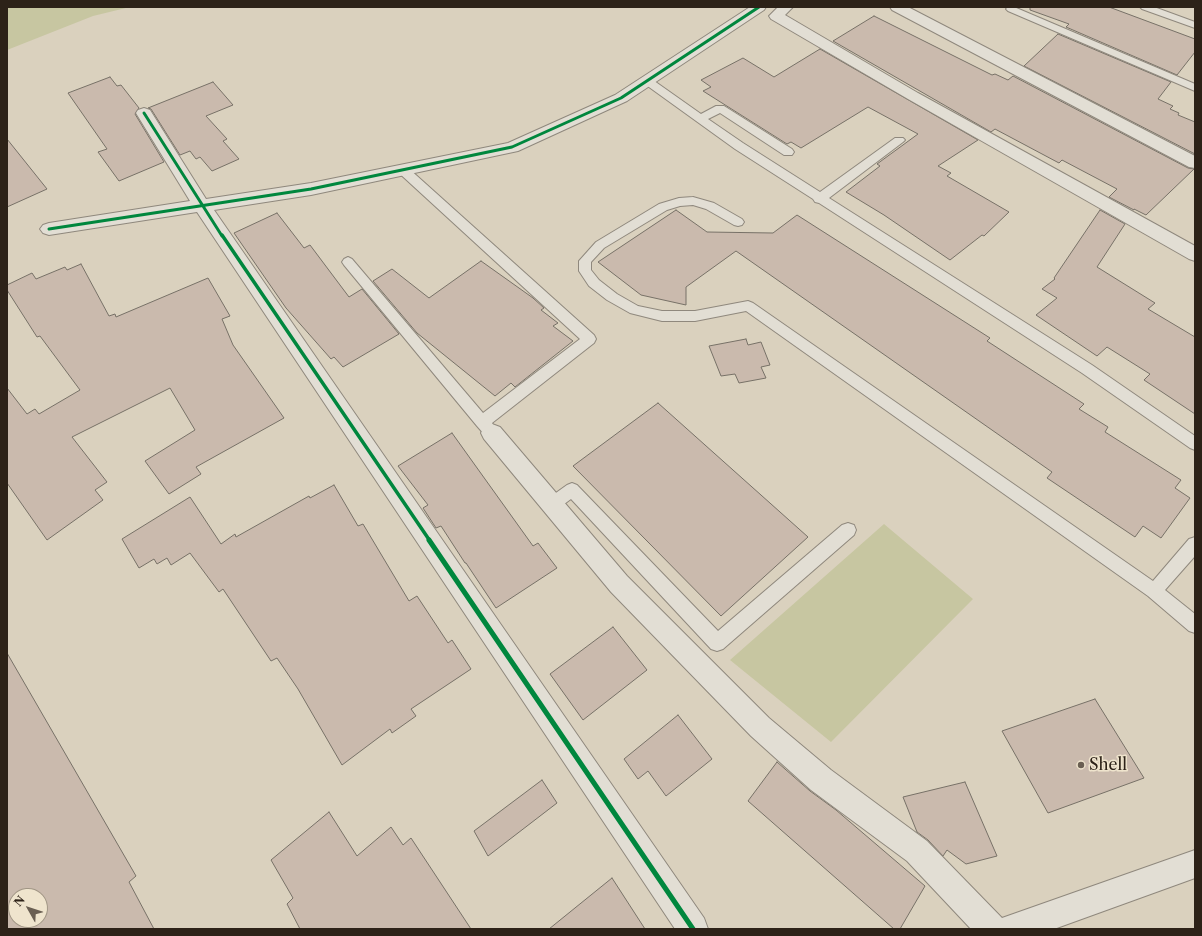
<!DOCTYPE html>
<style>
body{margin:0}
#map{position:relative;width:1202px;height:936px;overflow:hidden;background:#dad1be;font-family:"Libre Caslon Text",serif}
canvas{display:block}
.frame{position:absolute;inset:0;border:8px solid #2d2218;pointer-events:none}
.north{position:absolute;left:8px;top:888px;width:40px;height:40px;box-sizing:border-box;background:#efe4cd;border:1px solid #a19685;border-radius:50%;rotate:309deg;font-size:11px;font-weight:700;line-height:16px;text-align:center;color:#2d2218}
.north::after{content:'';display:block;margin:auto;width:14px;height:18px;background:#6a5f52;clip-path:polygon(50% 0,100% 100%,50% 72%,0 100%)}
</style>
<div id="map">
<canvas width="1202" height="936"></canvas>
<div class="frame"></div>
<div class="north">N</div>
</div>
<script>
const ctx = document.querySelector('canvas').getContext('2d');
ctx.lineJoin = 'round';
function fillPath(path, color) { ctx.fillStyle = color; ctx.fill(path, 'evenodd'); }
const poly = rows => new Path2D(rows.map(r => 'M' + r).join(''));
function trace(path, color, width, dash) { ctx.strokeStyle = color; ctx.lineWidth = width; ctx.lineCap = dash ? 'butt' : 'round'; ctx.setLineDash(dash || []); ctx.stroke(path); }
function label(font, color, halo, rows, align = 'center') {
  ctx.font = font + ' "Libre Caslon Text",serif'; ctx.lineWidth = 3; ctx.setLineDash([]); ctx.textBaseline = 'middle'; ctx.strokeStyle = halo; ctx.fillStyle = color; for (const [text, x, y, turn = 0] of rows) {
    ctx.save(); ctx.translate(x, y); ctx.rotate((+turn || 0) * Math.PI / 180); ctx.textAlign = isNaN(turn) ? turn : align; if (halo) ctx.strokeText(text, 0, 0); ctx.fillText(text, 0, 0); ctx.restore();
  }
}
fillPath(poly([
 [7,7,130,7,93,16,7,50],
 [884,524,973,599,831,742,730,660]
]), '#c7c6a1');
const building = poly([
 [1030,7,1109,7,1195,39,1195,52,1177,75,1066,27,1069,24,1030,10,1030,7],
 [874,16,992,75,995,74,1008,80,1013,76,1188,168,1194,169,1146,215,1134,209,1134,210,1109,197,1117,189,1062,160,1059,163,995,129,991,132,833,41,874,16],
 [1058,34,1171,82,1158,99,1173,106,1170,109,1179,113,1178,115,1195,122,1195,154,1024,66,1058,34],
 [820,49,978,140,938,166,951,173,947,176,1009,212,984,236,982,235,950,260,884,215,846,192,880,166,877,164,918,134,868,107,801,148,791,142,787,144,703,91,711,87,701,80,743,58,774,77,820,49],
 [110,77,117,86,121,85,139,108,135,114,164,162,119,181,98,152,107,149,68,93,110,77],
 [213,82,233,105,206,116,227,139,223,141,239,159,212,171,200,157,196,159,190,151,180,155,151,109,148,108,213,82],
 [7,139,47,189,7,207,7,139],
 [676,210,707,232,773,233,797,215,990,338,987,341,1084,404,1079,409,1108,427,1105,432,1181,480,1175,488,1190,498,1161,538,1143,526,1135,537,1047,478,1052,472,736,251,686,287,686,305,641,295,598,262,676,210],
 [1100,210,1125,224,1097,267,1155,303,1148,309,1195,337,1195,414,1144,380,1150,374,1107,347,1097,356,1036,315,1057,298,1042,289,1055,279,1054,278,1100,210],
 [277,213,304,248,310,245,349,297,362,289,399,334,343,367,334,357,331,359,286,308,234,233,277,213],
 [481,261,533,298,544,308,541,310,558,323,553,326,573,341,515,387,511,383,495,396,417,333,373,281,392,269,429,298,481,261],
 [81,264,109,316,115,314,116,317,208,278,230,316,222,319,233,345,284,418,196,467,201,474,169,494,145,461,195,430,170,388,72,437,107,482,95,490,103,500,47,540,7,483,7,388,27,414,35,409,39,414,80,390,40,336,37,337,7,290,7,285,32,273,36,279,65,267,67,270,81,264],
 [746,339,748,345,761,342,770,365,761,367,766,378,739,383,735,374,721,376,709,346,746,339],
 [658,403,808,537,721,616,573,466,658,403],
 [452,433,533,546,538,543,557,568,496,608,466,563,465,563,441,526,436,528,423,508,428,505,398,466,452,433],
 [334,485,358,526,363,524,409,601,417,596,448,643,452,640,471,669,411,709,416,716,392,733,390,729,342,765,298,689,277,658,271,661,223,589,219,592,190,553,171,565,167,558,157,564,154,559,139,568,122,539,190,497,221,544,235,534,236,537,309,496,310,498,334,485],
 [613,627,647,670,583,720,550,674,613,627],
 [7,653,136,876,129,882,154,929,7,929,7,653],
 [16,896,40,896,40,920,16,920,16,896],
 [1095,699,1144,778,1048,813,1002,731,1095,699],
 [678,715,712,759,666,796,648,771,638,779,624,759,678,715],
 [777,762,810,791,836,810,925,886,900,929,894,929,748,801,777,762],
 [542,780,557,803,488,856,474,831,542,780],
 [965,782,997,856,966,864,947,850,943,856,928,840,917,832,903,797,965,782],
 [329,812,357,856,391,827,403,845,411,838,471,929,300,929,287,904,293,898,271,860,329,812],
 [612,878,645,929,549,929,612,878]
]);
fillPath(building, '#cabaad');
trace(building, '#777167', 1);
const service = poly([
 [1008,7,1014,7,1195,84,1195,91,1008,11,1006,9,1008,7],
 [1140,7,1154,7,1195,22,1195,28,1142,9,1140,7],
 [646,77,650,78,701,114,716,106,724,106,792,149,794,152,792,155,784,155,720,113,708,119,743,143,820,192,895,138,903,138,905,140,903,142,829,198,1092,365,1195,436,1195,450,1190,448,1082,373,819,203,815,202,813,199,735,149,642,82,641,80,642,78,646,77],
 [403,166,407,167,594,335,596,339,594,343,492,423,496,430,494,434,489,436,484,434,477,426,344,265,342,262,344,259,348,257,352,259,483,413,580,339,399,173,397,170,399,167,403,166],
 [693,197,714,203,742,219,744,222,742,225,738,226,734,225,706,209,693,205,680,206,667,210,604,248,591,262,591,270,599,280,617,294,638,306,662,311,695,311,748,301,753,303,1153,581,1189,539,1195,537,1195,556,1165,590,1195,614,1195,633,1189,631,1148,596,746,311,695,321,662,321,630,313,607,300,589,286,579,271,579,261,596,242,659,204,679,198,693,197],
 [572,483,577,485,718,631,842,525,848,523,854,525,856,530,854,535,723,649,717,651,711,649,571,499,556,510,551,512,546,510,543,505,546,500,567,485,572,483]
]);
const minor = poly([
 [750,7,766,7,764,10,627,101,518,151,311,195,214,210,704,918,708,929,675,929,197,212,49,235,43,233,40,229,43,225,49,223,190,201,136,113,138,110,144,108,150,110,206,199,311,183,508,143,615,95,750,7],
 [778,7,793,7,785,15,918,93,1195,246,1195,261,1189,259,908,99,771,19,769,16,778,7],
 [890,7,908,7,1195,156,1195,168,1189,167,892,10,890,7],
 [492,424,500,427,627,576,769,718,831,770,927,841,1002,918,1195,850,1195,878,1054,929,971,929,907,861,811,790,751,736,611,592,484,439,481,433,484,427,492,424]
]);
trace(service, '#8f887d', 2);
trace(minor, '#8f887d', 2);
fillPath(service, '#e2ded4');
fillPath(minor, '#e2ded4');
trace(poly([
 [144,113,222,236],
 [49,229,311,189,512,147,621,98,759,7]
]), '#00873e', 3);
trace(poly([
 [222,235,430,541]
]), '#00873e', 3.5);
trace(poly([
 [429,540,693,929]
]), '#00873e', 5);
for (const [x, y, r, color] of [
 [1081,765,4,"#6a5f52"]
]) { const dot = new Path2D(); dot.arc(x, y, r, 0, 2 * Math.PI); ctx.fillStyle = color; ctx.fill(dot); trace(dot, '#efe4cd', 1.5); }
label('16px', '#2d2218', '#efe4cd', [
 ["Shell",1089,765]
], 'left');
</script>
